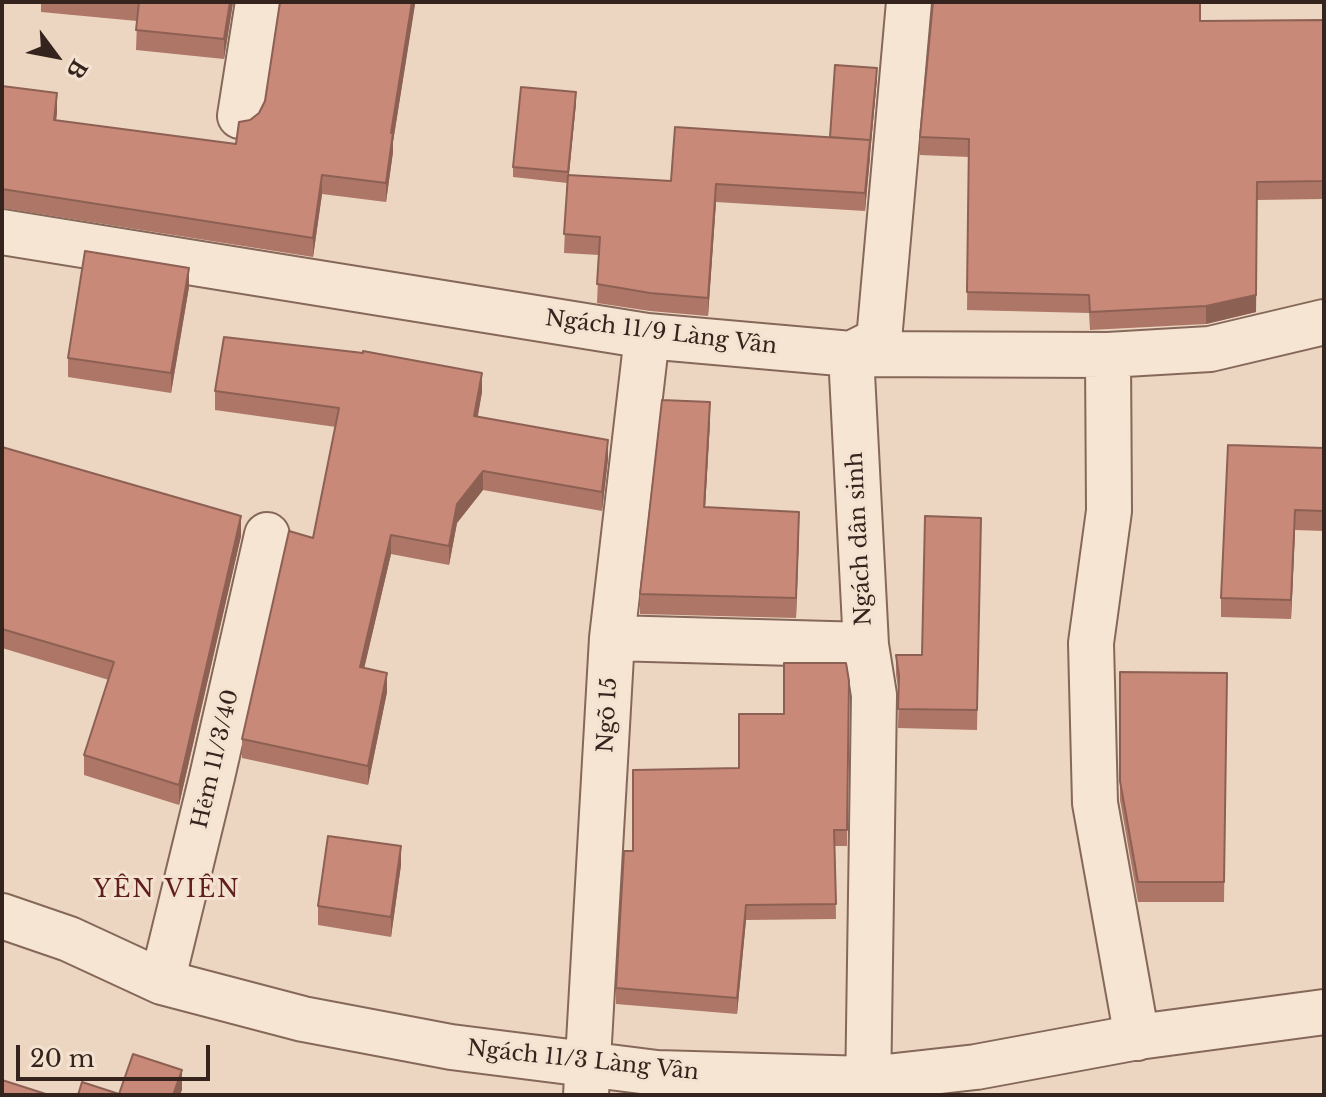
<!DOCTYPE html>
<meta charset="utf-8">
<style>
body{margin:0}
#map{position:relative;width:1326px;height:1097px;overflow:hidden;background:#ecd6c1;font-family:"Libre Baskerville",serif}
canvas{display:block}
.frame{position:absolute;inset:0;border:4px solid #35241d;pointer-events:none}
.north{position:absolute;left:16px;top:16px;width:80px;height:80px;-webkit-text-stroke:6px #f4e2d0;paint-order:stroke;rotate:122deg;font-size:22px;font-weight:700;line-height:32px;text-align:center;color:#35241d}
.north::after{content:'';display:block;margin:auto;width:28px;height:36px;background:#35241d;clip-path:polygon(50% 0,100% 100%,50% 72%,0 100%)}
.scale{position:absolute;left:16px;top:1045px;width:194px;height:36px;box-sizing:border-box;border:4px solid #35241d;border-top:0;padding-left:10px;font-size:24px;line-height:28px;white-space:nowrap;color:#35241d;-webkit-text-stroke:6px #f4e2d0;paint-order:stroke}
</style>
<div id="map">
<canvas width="1326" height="1097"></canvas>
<div class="frame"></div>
<div class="north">B</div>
<div class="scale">20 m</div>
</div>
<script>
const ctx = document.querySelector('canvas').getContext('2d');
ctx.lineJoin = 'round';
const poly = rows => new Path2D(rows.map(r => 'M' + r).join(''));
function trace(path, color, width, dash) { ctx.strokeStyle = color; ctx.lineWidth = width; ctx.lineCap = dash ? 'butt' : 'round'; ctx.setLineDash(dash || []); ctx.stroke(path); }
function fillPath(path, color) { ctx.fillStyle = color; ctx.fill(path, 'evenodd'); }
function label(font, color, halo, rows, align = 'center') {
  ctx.font = font + ' "Libre Baskerville",serif'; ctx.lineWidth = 6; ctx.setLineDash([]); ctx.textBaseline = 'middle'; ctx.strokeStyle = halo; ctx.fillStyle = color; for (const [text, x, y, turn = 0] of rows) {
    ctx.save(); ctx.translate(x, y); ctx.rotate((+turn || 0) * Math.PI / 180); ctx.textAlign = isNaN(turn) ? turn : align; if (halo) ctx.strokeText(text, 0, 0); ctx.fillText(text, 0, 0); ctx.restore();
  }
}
const minor = poly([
 [240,116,258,2],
 [2,232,647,336,851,354,1108,355,1210,349,1324,322],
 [1108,355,1109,511,1091,643,1095,803,1137,1038,1138,1037],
 [612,638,866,645],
 [2,916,69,939,162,982,303,1019,451,1047,657,1073,868,1079,976,1067,1138,1037,1324,1012],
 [162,982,212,777,267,535],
 [586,1095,612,638,647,336],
 [868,1095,874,695,866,645,851,354,879,340,909,2]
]);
trace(minor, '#856859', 48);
trace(minor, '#f7e5d3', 44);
fillPath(poly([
 [41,2,233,2,224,59,136,50,137,21,41,12],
 [415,2,393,142,393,152,386,202,322,194,313,257,2,208,2,86,57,112,56,120,236,144,250,120],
 [1324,20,1324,199,1257,200,1256,312,1206,324,1090,330,1089,313,967,310,969,157,920,155,920,137,1200,21],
 [877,78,865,211,716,202,708,316,650,311,597,303,599,255,564,253,567,183,513,177,513,167,576,103,569,175,671,181,830,137],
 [189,287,171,393,68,377,68,358],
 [215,391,482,392,478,416,608,459,602,511,483,490,457,523,449,565,391,554,364,668,387,692,368,785,242,758,242,739,313,538,336,427,215,410],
 [710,422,705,507,799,532,796,618,640,614,640,594],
 [2,447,241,536,179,805,84,775,84,755,109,680,2,648],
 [1324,448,1324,531,1295,530,1291,619,1221,617,1221,598],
 [981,518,977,730,898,728,899,693,896,675,896,655,922,655],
 [1120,672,1227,673,1224,902,1138,902,1120,800],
 [849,681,847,846,835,846,836,919,746,920,737,1014,616,1004,616,988,633,851,739,768,784,714],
 [401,865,391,937,318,925,318,906]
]), '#ad7667');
fillPath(poly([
 [230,2,233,3,224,59,224,39],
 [412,2,415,2,415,5,393,142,393,152,386,202,386,183,391,133],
 [877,68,877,78,870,154,870,143],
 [576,92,576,103,568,183,568,172],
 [57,93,57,112,54,139,54,120],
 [870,140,870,158,865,211,865,193],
 [322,175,322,194,313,257,313,238],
 [1257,182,1256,312,1206,324,1206,306],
 [716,184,716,202,708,316,708,298],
 [189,268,189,287,171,393,171,373],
 [482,373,482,392,474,435,474,416],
 [710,402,710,422,704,527,704,507],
 [608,440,608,459,602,511,602,492],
 [483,471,483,490,457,523,449,565,449,546,457,504],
 [1295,510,1295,530,1291,619,1291,600],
 [799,512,799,532,796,618,796,598],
 [241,516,241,536,179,805,179,785],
 [391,535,391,554,360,686,360,667],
 [387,673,387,692,368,785,368,766],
 [401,846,401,865,391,937,391,917],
 [746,905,746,920,737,1014,737,998],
 [182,1070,182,1090,180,1095,173,1095]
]), '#8d6054');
const building = poly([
 [139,2,230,2,224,39,136,30,139,2],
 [280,2,412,2,391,133,393,133,386,183,322,175,313,238,2,189,2,86,57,93,54,120,236,144,239,122,250,120,259,113,265,101,280,2],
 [933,2,1200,2,1200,21,1324,20,1324,181,1257,182,1256,295,1206,306,1090,312,1089,295,967,292,969,139,920,137,933,2],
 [835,65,877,68,870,143,870,140,830,137,835,65],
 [521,87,576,92,568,172,513,167,521,87],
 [675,127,870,140,865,193,716,184,708,298,650,293,597,284,600,237,564,234,568,175,671,181,675,127],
 [85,251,189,268,171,373,68,358,85,251],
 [224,337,363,353,363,351,482,373,474,416,608,440,602,492,483,471,457,504,449,546,391,535,360,667,387,673,368,766,242,739,289,531,313,538,339,408,215,391,224,337],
 [662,400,710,402,704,507,799,512,796,598,640,594,662,400],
 [1228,445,1324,448,1324,511,1295,510,1291,600,1221,598,1228,445],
 [2,447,241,516,179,785,84,755,114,662,2,629,2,447],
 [925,516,981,518,977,710,898,709,899,676,896,655,922,655,925,516],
 [784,663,846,663,849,681,847,830,834,830,836,904,746,905,737,998,616,988,624,851,633,851,633,770,739,768,739,714,784,714,784,663],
 [1120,672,1227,673,1224,882,1138,882,1120,781,1120,672],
 [328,836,401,846,391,917,318,906,328,836],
 [133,1054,182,1070,173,1095,78,1095,82,1082,119,1094,133,1054],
 [2,1080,49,1095,2,1095,2,1080]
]);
fillPath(building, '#c98978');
trace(building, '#8d6054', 2);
label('22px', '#35241d', '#f4e2d0', [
 ["Ngách 11/9 Làng Vân",661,333,7],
 ["Ngách dân sinh",860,539,-93],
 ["Ngõ 15",608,715,-87],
 ["Hẻm 11/3/40",216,759,-77],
 ["Ngách 11/3 Làng Vân",583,1061,6]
]);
ctx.letterSpacing = '2px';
label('24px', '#601e1e', '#f4e2d0', [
 ["YÊN VIÊN",167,890]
]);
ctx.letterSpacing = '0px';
</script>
